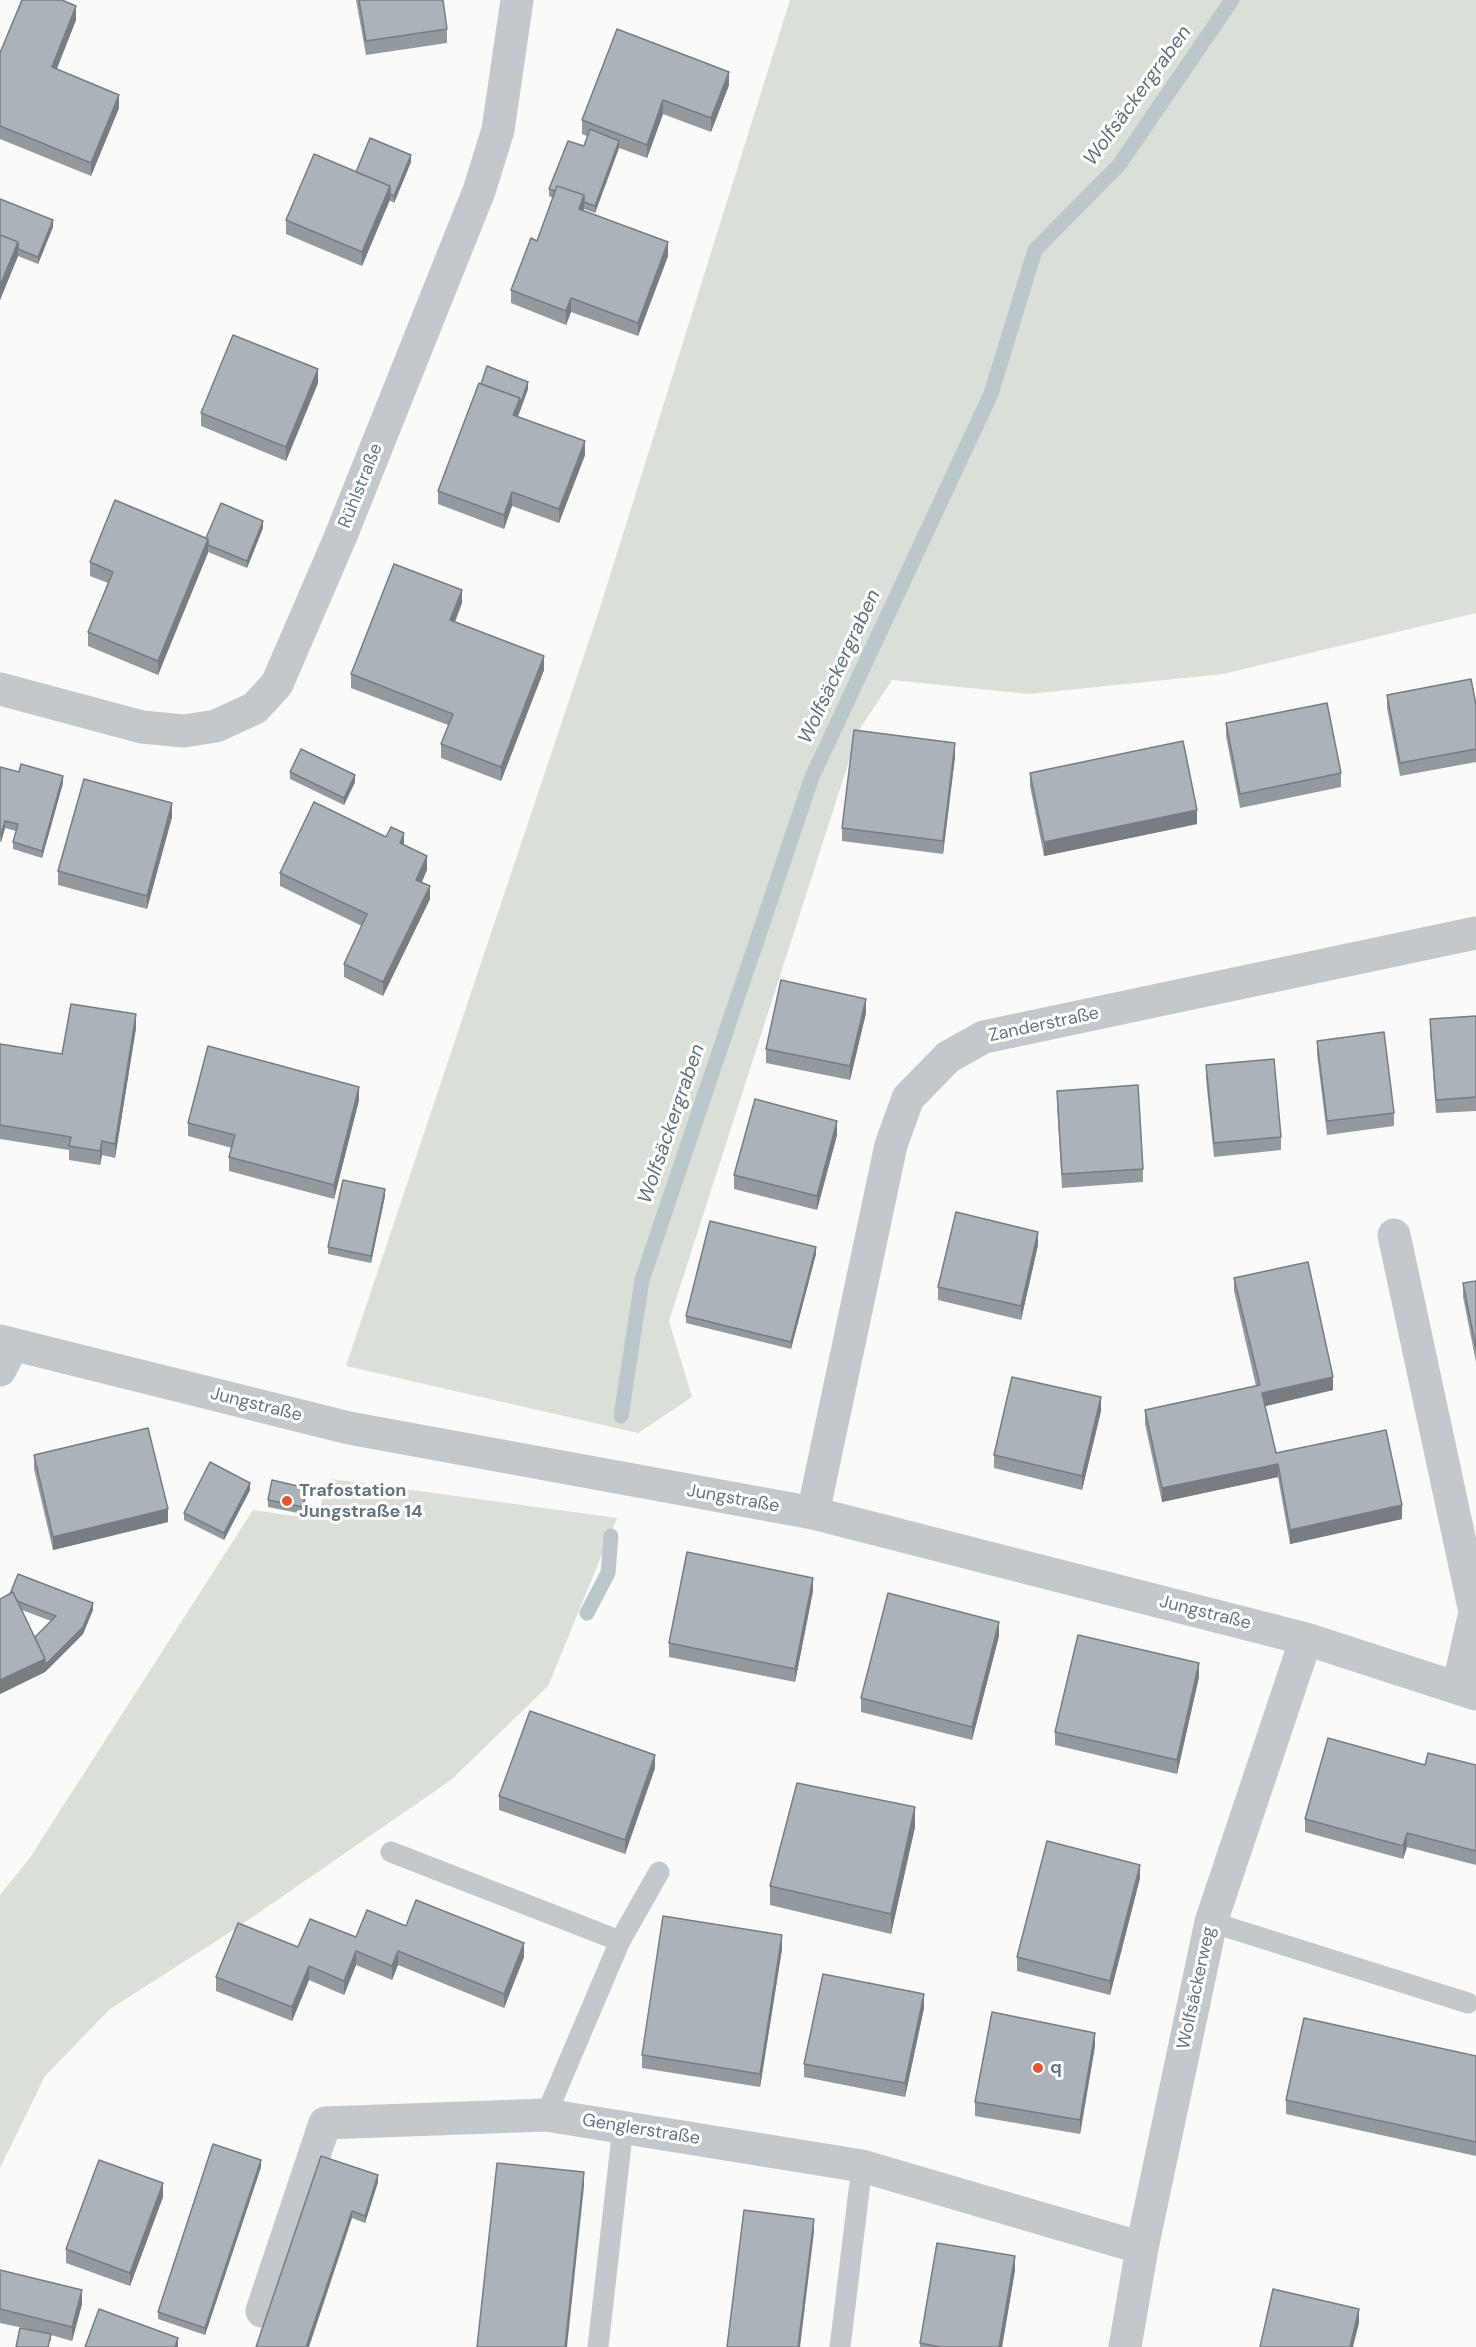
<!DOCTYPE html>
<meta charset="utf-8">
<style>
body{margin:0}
canvas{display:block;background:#fafaf8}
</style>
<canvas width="1476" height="2347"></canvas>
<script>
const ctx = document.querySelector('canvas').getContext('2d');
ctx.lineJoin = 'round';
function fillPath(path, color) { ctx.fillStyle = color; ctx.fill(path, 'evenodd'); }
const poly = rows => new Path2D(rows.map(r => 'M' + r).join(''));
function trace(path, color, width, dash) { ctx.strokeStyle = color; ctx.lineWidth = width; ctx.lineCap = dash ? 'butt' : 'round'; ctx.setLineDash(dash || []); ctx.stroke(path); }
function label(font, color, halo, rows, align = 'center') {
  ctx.font = font + ' "DM Sans",sans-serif'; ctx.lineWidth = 6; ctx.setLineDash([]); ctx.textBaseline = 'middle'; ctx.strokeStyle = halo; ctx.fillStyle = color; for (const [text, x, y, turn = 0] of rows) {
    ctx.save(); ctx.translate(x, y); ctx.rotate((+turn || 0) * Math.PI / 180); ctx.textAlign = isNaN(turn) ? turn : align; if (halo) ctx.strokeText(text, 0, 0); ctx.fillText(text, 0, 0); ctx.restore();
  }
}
fillPath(poly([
 [790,0,1476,0,1476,613,1223,674,1029,694,892,680,859,730,669,1321,692,1397,638,1433,346,1366,598,614],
 [331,1479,617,1518,548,1686,451,1780,238,1927,110,2009,45,2076,0,2168,0,1895,29,1859,253,1510,315,1519]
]), '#dadfd7');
trace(poly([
 [621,1416,642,1280,812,777,991,394,1035,250,1119,165,1232,0],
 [587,1613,608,1573,611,1536]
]), '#bbc7cb', 15);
trace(poly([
 [391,1852,620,1941,546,2115],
 [1211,1922,1468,2003],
 [620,1941,659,1872],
 [598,2347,623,2127],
 [840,2347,862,2166]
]), '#c3c8cc', 21);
trace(poly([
 [0,689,142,727,184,731,216,726,255,708,277,684,340,538,479,191,498,130,517,0],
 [1394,1235,1475,1612,1458,1688],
 [0,1341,349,1428,813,1513,1306,1639,1476,1694],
 [0,1370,13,1345],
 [813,1513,891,1145,908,1098,948,1057,984,1037,1476,933],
 [262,2311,325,2123,546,2115,862,2166,1142,2248],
 [1125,2347,1142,2248,1211,1922,1306,1639]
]), '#c3c8cc', 33);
fillPath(poly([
 [356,0,443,0,447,29,447,43,366,55],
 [76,20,57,69,119,108,91,176,0,139,0,53],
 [729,85,711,132,663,114,647,158,619,148,595,213,584,209,583,210,668,256,638,336,571,312,566,325,511,303,511,290,537,241,553,198,549,196,549,189,584,146,587,136,582,134,582,120],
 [411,162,394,203,389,200,362,266,286,234,286,220],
 [0,199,53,227,38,264,18,256,0,300],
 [318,383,286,461,201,426,201,413],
 [528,389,518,417,585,455,559,523,512,506,504,529,438,504,438,491],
 [263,528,247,568,208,552,158,675,88,646,88,632,108,583,90,576,90,562,206,538],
 [462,603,455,622,544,670,501,781,441,758,441,744,448,725,351,688,351,674],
 [1387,695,1476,705,1476,762,1400,776,1387,708],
 [1226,723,1341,773,1341,787,1240,808,1226,736],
 [955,757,943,854,842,841,842,828],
 [0,767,63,783,42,858,13,849,13,842,16,831,5,828,1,842,0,842],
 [290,772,355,782,344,805,290,779],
 [1030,773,1197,824,1044,856,1030,786],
 [172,817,147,909,58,885,58,871],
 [386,837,404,845,427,870,422,882,430,899,383,996,344,977,344,964,362,926,280,886,280,873],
 [866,1013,850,1080,766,1063,766,1049],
 [1476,1016,1476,1111,1436,1113,1430,1033,1430,1019],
 [136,1028,115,1158,102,1155,100,1165,69,1160,69,1150,0,1139,0,1044,62,1054],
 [1317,1041,1394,1113,1394,1126,1327,1135,1317,1054],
 [1206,1065,1281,1137,1281,1150,1214,1157,1206,1079],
 [1057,1091,1143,1169,1143,1182,1062,1188,1057,1104],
 [359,1100,334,1199,229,1171,229,1157,232,1148,188,1136,188,1123],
 [837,1135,817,1210,734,1189,734,1175],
 [385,1196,371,1263,328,1254,328,1247],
 [1038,1245,1021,1320,938,1300,938,1287],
 [816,1254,791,1349,686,1323,686,1316],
 [1234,1278,1333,1390,1265,1406,1276,1453,1402,1519,1290,1544,1278,1477,1162,1502,1145,1424,1145,1410,1256,1386,1234,1291],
 [1476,1281,1476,1362,1463,1297,1463,1283],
 [1101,1411,1082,1490,994,1468,994,1455],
 [34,1455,168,1522,53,1550,34,1469],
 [250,1490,224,1540,184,1520,184,1513],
 [306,1495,303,1514,268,1507,268,1500],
 [813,1591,795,1682,669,1657,669,1643],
 [0,1599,93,1610,83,1634,45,1672,0,1694],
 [22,1610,51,1621,35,1637],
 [999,1636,972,1740,861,1712,861,1698],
 [1199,1677,1177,1774,1055,1745,1055,1732],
 [1425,1765,1476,1765,1476,1865,1407,1847,1403,1859,1305,1832,1305,1819],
 [655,1768,625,1854,499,1810,499,1796],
 [915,1827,891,1934,770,1905,770,1886],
 [1140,1878,1110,1995,1017,1971,1017,1957],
 [406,1926,524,1957,504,2008,398,1965,392,1980,356,1965,344,1995,309,1980,292,2021,216,1991,216,1977,298,1947,356,1937],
 [782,1949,760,2087,642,2068,642,2055],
 [924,2008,905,2097,804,2077,804,2064],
 [1095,2046,1080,2134,975,2116,975,2102],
 [1476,2056,1476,2156,1286,2114,1286,2100],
 [321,2156,378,2182,365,2223,352,2218],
 [261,2167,205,2335,158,2319,158,2312],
 [163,2197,130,2286,66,2263,66,2249],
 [0,2270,82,2304,72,2341,51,2335,51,2341,28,2329,0,2323],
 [1015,2270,1002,2347,920,2347,920,2343]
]), '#929a9f');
fillPath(poly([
 [76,6,76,20,52,80,52,67],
 [729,72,729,85,711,132,711,118],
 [119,95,119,108,91,176,91,163],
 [663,100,663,114,647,158,647,145],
 [619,141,619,148,595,213,595,206],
 [411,155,411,162,394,203,394,196],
 [390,186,390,200,362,266,362,252],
 [584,195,584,209,579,222,579,209],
 [53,220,53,227,38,264,38,257],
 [18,242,18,256,0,300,0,286],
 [668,242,668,256,638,336,638,323],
 [571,298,571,312,566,325,566,311],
 [318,369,318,383,286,461,286,447],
 [528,382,528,389,513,429,513,415,520,398],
 [585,441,585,455,559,523,559,509],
 [512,492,512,506,504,529,504,515],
 [263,521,263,528,247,568,247,561],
 [208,539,208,553,158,675,158,661],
 [462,590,462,603,450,634,450,620],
 [544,656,544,670,501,781,501,767],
 [955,743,955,757,943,854,943,841],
 [355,775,355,782,344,805,344,798],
 [63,776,63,783,42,858,42,851],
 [172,803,172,817,147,909,147,896],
 [1197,810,1197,824,1044,856,1044,842],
 [5,821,5,828,1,842,1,835],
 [404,833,404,847,400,843],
 [427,856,427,870,416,894,416,880],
 [430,886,430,899,383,996,383,982],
 [866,999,866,1013,850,1080,850,1066],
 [136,1014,136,1028,115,1158,115,1144],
 [359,1087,359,1100,334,1199,334,1185],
 [837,1121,837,1135,817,1210,817,1196],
 [102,1141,102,1155,100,1165,100,1151],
 [385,1189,385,1196,371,1263,371,1256],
 [1038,1232,1038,1245,1021,1320,1021,1306],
 [816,1247,816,1254,791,1349,791,1342],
 [1333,1377,1333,1390,1262,1407,1262,1393],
 [1101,1397,1101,1411,1082,1490,1082,1476],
 [1278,1464,1278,1477,1162,1502,1162,1488],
 [250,1483,250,1490,224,1540,224,1533],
 [306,1488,306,1495,303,1514,303,1507],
 [1402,1505,1402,1519,1290,1544,1290,1530],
 [168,1509,168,1522,53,1550,53,1537],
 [813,1578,813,1591,795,1682,795,1669],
 [93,1603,93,1610,83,1634,45,1672,0,1694,0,1680],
 [999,1622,999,1636,972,1740,972,1727],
 [1199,1663,1199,1677,1177,1774,1177,1760],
 [655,1755,655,1768,625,1854,625,1840],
 [915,1807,915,1827,891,1934,891,1914],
 [1407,1833,1407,1847,1403,1859,1403,1846],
 [1140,1865,1140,1878,1110,1995,1110,1981],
 [782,1935,782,1949,760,2087,760,2074],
 [524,1943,524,1957,504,2008,504,1994],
 [356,1951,356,1965,344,1995,344,1981],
 [398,1951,398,1965,392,1980,392,1966],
 [309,1966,309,1980,292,2021,292,2007],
 [924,1994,924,2008,905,2097,905,2083],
 [1095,2033,1095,2046,1080,2134,1080,2120],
 [261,2160,261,2167,205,2335,205,2328],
 [584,2172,584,2186,567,2347,565,2347],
 [378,2175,378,2182,365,2223,365,2216],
 [163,2183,163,2197,130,2286,130,2273],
 [352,2211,352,2218,309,2347,306,2347],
 [814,2219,814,2232,800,2347,798,2347],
 [1015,2256,1015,2270,1002,2347,999,2347],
 [82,2290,82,2304,72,2341,72,2327],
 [1359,2309,1359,2323,1353,2347,1350,2347],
 [178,2338,178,2347,175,2347]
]), '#777d82');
const building = poly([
 [22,0,62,0,76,6,52,67,119,95,91,163,0,126,0,53,22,0],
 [359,0,443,0,447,29,366,41,359,0],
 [617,29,729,72,711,118,663,100,647,145,582,120,617,29],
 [590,129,619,141,595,206,584,202,584,195,557,186,555,191,549,189,568,141,584,146,590,129],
 [370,138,411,155,394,196,390,194,390,186,356,172,370,138],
 [314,154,390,186,362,252,286,220,314,154],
 [557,186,584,195,579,209,668,242,638,323,571,298,566,311,511,290,531,238,537,241,557,186],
 [0,199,53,220,38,257,18,249,18,242,0,235,0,199],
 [0,235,18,242,0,286,0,235],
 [233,335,318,369,286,447,201,413,233,335],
 [487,366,528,382,520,405,520,398,481,384,487,366],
 [479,383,520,398,513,415,585,441,559,509,512,492,504,515,438,491,479,383],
 [115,500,208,539,158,661,88,632,113,572,90,562,115,500],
 [221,503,263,521,247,561,208,545,208,539,206,538,221,503],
 [394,564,462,590,450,620,544,656,501,767,441,744,453,714,351,674,394,564],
 [1471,679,1476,705,1476,749,1400,763,1387,695,1471,679],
 [1327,703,1341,773,1240,794,1226,723,1327,703],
 [854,730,955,743,943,841,842,828,854,730],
 [1183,741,1197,810,1044,842,1030,773,1183,741],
 [301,749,355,775,344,798,290,772,301,749],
 [21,764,63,776,42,851,13,842,18,824,5,821,1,835,0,835,0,767,19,772,21,764],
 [84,779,172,803,147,896,58,871,84,779],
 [314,802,386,837,391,827,404,833,400,843,427,856,416,880,430,886,383,982,344,964,367,914,280,873,314,802],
 [781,980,866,999,850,1066,766,1049,781,980],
 [71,1004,136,1014,115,1144,102,1141,100,1151,69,1146,71,1137,0,1125,0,1044,62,1054,71,1004],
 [1476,1016,1476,1097,1436,1100,1430,1019,1476,1016],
 [1384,1032,1394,1113,1327,1121,1317,1041,1384,1032],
 [208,1046,359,1087,334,1185,229,1157,235,1135,188,1123,208,1046],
 [1274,1059,1281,1137,1214,1143,1206,1065,1274,1059],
 [1138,1085,1143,1169,1062,1174,1057,1091,1138,1085],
 [755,1099,837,1121,817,1196,734,1175,755,1099],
 [343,1180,385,1189,371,1256,328,1247,343,1180],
 [956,1212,1038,1232,1021,1306,938,1287,956,1212],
 [710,1221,816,1247,791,1342,686,1316,710,1221],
 [1308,1262,1333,1377,1262,1393,1276,1453,1386,1430,1402,1505,1290,1530,1278,1464,1162,1488,1145,1410,1260,1385,1234,1278,1308,1262],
 [1476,1281,1476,1348,1463,1283,1476,1281],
 [1012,1377,1101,1397,1082,1476,994,1455,1012,1377],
 [148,1428,168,1509,53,1537,34,1455,148,1428],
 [210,1462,250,1483,224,1533,184,1513,210,1462],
 [272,1480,306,1488,303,1507,268,1500,272,1480],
 [687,1552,813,1578,795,1669,669,1643,687,1552],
 [18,1574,93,1603,83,1627,45,1665,45,1659,35,1637,56,1616,17,1601,13,1592,10,1594,18,1574],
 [13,1592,45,1659,0,1680,0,1599,13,1592],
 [888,1593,999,1622,972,1727,861,1698,888,1593],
 [1078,1635,1199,1663,1177,1760,1055,1732,1078,1635],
 [530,1711,655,1755,625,1840,499,1796,530,1711],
 [1328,1738,1425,1765,1428,1753,1476,1765,1476,1851,1407,1833,1403,1846,1305,1819,1328,1738],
 [797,1783,915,1807,891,1914,770,1886,797,1783],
 [1047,1841,1140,1865,1110,1981,1017,1957,1047,1841],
 [416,1900,524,1943,504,1994,398,1951,392,1966,356,1951,344,1981,309,1966,292,2007,216,1977,238,1923,298,1947,310,1919,356,1937,367,1910,406,1926,416,1900],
 [663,1916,782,1935,760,2074,642,2055,663,1916],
 [823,1974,924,1994,905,2083,804,2064,823,1974],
 [992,2012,1095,2033,1080,2120,975,2102,992,2012],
 [1304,2018,1476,2056,1476,2142,1286,2100,1304,2018],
 [213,2144,261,2160,205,2328,158,2312,213,2144],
 [321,2156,378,2175,365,2216,352,2211,306,2347,256,2347,321,2156],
 [99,2160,163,2183,130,2273,66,2249,99,2160],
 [497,2163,584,2172,565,2347,477,2347,497,2163],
 [744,2210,814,2219,798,2347,727,2347,744,2210],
 [937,2243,1015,2256,999,2347,941,2347,920,2343,937,2243],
 [0,2270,82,2290,72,2327,0,2309,0,2270],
 [1273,2289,1359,2309,1350,2347,1260,2347,1273,2289],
 [99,2309,178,2338,175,2347,85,2347,99,2309],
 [20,2328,51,2334,48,2347,16,2347,20,2328]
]);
fillPath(building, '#aab3b9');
trace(building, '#777d82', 1.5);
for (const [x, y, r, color] of [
 [287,1501,6,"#e4572e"],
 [1038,2068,6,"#e4572e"]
]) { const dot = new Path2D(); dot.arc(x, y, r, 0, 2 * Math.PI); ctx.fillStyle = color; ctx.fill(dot); trace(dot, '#fff', 2); }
label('18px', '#657683', '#fff', [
 ["Rühlstraße",361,486,-68],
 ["Zanderstraße",1044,1025,-12],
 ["Jungstraße",256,1405,14],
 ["Jungstraße",733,1499,10],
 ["Jungstraße",1205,1613,14],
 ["Wolfsäckerweg",1197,1988,-78],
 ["Genglerstraße",641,2130,9]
]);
label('bold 18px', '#657683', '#fff', [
 ["Trafostation",299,1491],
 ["Jungstraße 14",299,1512],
 ["q",1050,2068]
], 'left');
label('italic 20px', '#60757c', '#fff', [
 ["Wolfsäckergraben",1138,96,-54],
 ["Wolfsäckergraben",840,667,-65],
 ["Wolfsäckergraben",672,1124,-71]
]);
</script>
